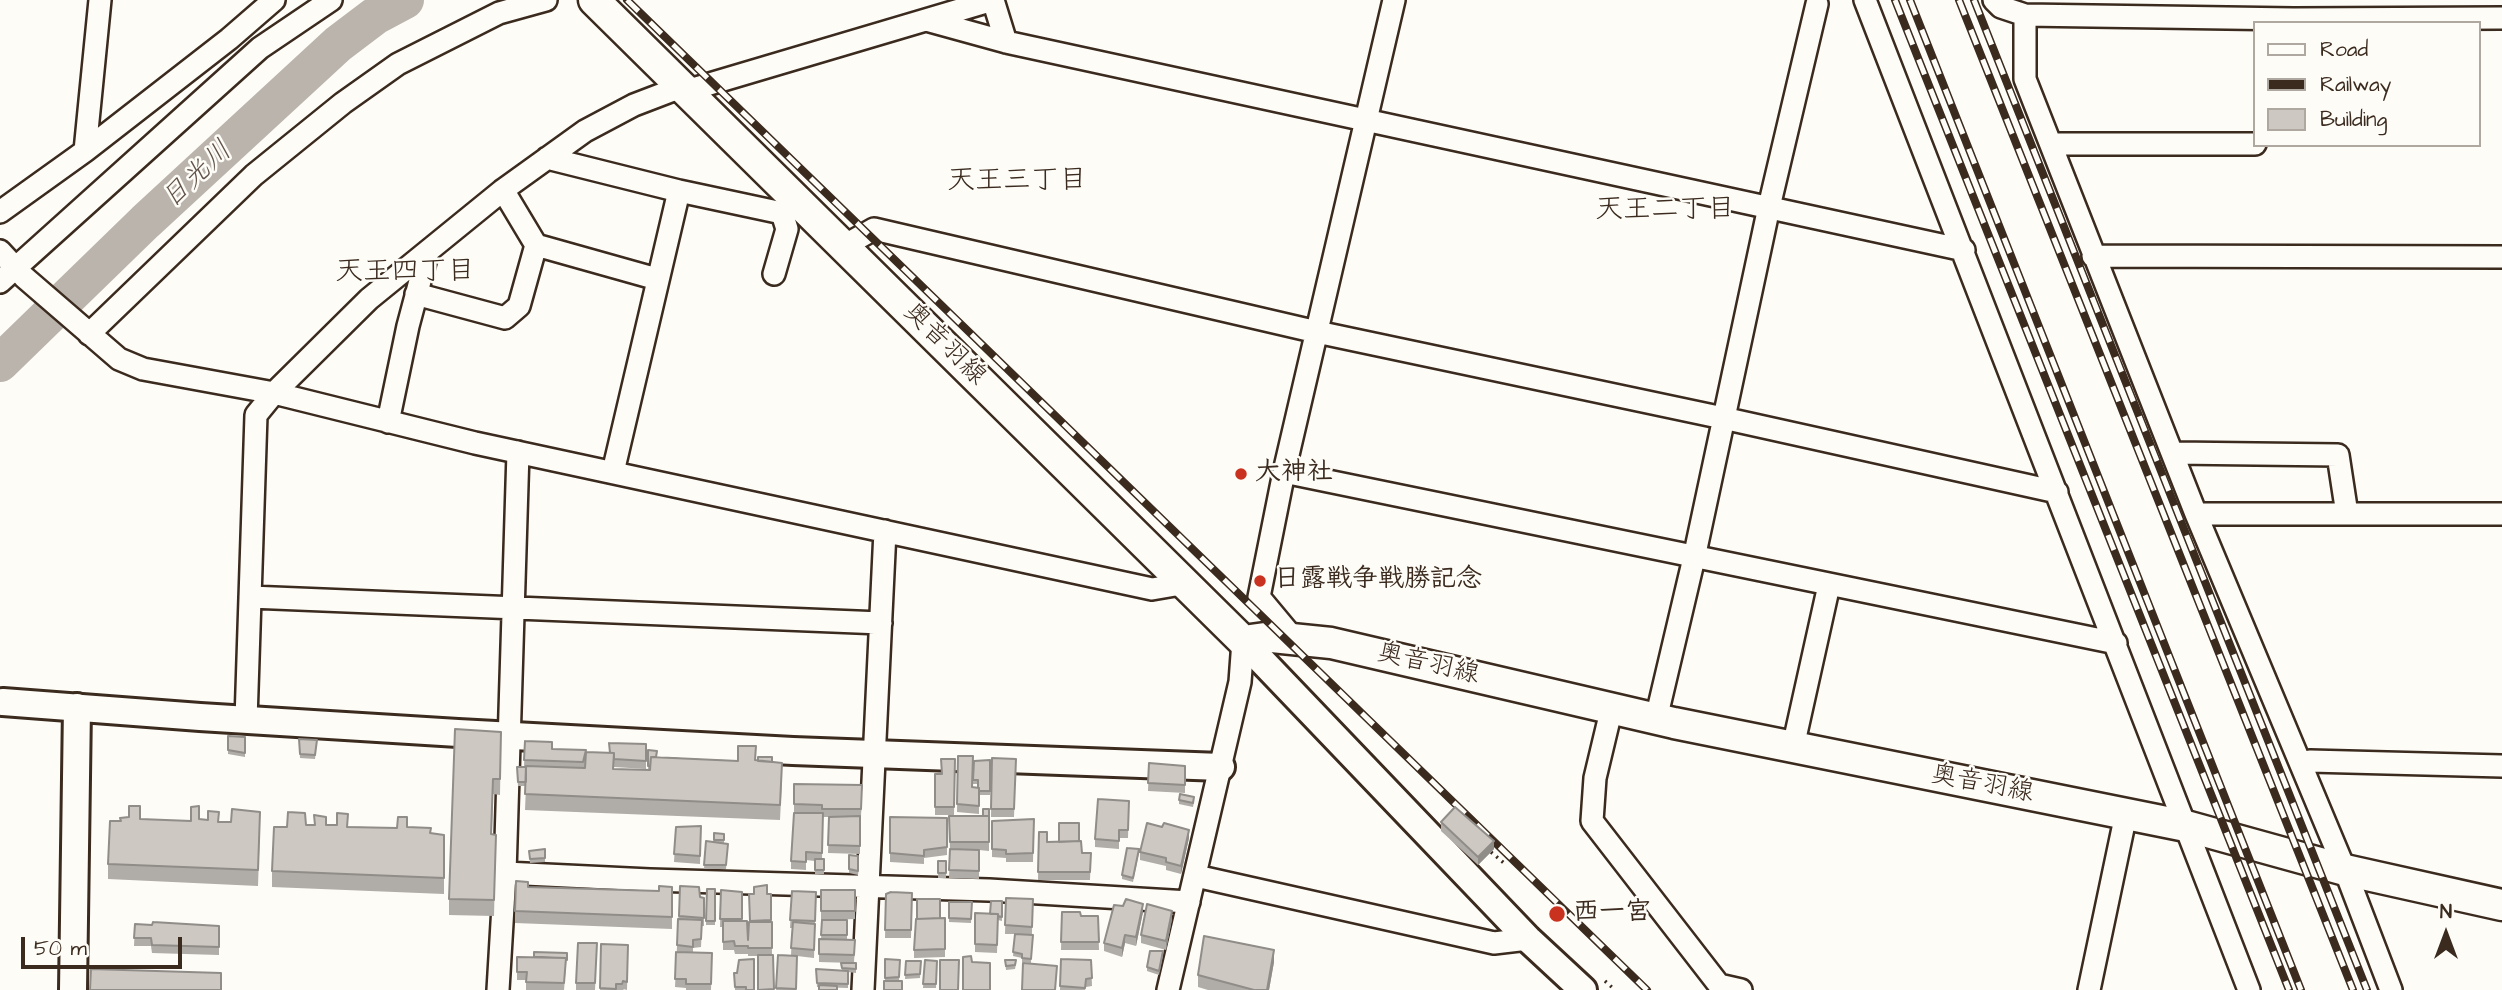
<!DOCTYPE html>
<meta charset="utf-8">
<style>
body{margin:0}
#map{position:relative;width:2502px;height:990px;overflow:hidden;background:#fdfcf7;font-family:"Architects Daughter",sans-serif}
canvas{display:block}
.legend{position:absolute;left:2253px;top:21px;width:228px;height:126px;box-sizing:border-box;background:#fdfcf7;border:2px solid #afa8a0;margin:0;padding:9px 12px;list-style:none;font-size:21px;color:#3b2a1e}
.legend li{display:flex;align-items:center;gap:14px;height:35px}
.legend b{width:35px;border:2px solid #afa8a0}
.north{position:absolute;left:2411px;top:899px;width:70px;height:70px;-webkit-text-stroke:5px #fdfcf7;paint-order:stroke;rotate:0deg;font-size:19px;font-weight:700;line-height:28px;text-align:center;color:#3b2a1e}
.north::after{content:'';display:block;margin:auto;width:24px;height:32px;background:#3b2a1e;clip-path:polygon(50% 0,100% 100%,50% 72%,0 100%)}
.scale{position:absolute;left:21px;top:937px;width:161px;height:32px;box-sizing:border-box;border:4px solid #3b2a1e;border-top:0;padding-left:9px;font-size:21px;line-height:24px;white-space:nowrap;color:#3b2a1e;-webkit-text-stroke:5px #fdfcf7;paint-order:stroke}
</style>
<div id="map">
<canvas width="2502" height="990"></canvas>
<ul class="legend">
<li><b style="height:9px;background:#fdfcf7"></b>Road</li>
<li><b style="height:9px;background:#3b2a1e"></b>Railway</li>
<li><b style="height:19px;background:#cdc8c2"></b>Building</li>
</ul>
<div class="north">N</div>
<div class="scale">50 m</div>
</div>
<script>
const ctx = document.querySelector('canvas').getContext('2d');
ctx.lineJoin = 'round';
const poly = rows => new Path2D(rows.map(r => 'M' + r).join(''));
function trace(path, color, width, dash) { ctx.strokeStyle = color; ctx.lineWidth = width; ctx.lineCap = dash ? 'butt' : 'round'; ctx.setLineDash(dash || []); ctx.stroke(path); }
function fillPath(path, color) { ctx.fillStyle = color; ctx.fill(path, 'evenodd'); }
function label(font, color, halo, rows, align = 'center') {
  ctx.font = font + ' "Architects Daughter","Klee One",sans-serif'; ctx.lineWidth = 5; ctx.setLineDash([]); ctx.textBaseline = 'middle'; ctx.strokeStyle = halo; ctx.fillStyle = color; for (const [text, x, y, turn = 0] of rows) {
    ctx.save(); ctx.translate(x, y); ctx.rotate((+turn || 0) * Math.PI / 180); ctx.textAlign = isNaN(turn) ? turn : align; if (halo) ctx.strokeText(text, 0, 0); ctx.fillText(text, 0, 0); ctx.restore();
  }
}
trace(poly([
 [0,363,145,222,338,44,375,16,405,0]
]), '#bbb4ad', 38);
const minor = poly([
 [993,0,1006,42],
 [1865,0,2249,990],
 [1994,0,2001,7,2025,15,2025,79,2196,514,2345,870,2391,990],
 [2025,15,2294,19,2502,18],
 [926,20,1006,42,1964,250],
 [686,91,993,0],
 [2051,144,2255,144],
 [85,151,100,0],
 [547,158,679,191,782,213,798,201],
 [0,212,85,151,229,39,274,0],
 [536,245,657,279],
 [844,246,874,229,1317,332,1723,418,2057,492],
 [0,251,24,277,119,359,143,369,274,393,475,443,1152,589,1187,583],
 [2093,256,2502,257],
 [774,274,787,229,782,213],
 [0,282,260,48,331,0],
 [416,294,505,318,519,306,536,245,503,190],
 [89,334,254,175,343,103,398,64,499,13,546,0],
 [388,422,408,326,428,251],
 [2174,453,2338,455,2347,514],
 [613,472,679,191],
 [1284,472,2116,643],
 [2196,514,2502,514],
 [250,597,881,623],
 [1294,639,1259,597,1284,472,1394,0],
 [1612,707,1595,778,1592,821,1719,985,1721,990],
 [1656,719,1694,558,1769,207,1817,4],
 [246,720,256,415,274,393,369,299,503,190,585,131,634,105,681,87],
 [1793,747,1829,585],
 [2303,769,2310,761,2502,766],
 [505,873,650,880,989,890,1189,902],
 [1196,876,1494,943,1528,939],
 [1719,985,1741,990],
 [498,990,505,873,518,452],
 [863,990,885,531],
 [1168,990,1240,682,1243,641],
 [2089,990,2126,814]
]);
const tertiary = poly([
 [1243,641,1528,939,1583,990],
 [3,702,200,717,458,733,793,751,1221,767],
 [73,990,77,707]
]);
const secondary = poly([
 [594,0,1243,641,1272,637,1331,643,1674,723,2186,826,2345,870,2502,905]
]);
trace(minor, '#3b2a1e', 26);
trace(tertiary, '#3b2a1e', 32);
trace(secondary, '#3b2a1e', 35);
trace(poly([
 [1491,852,1504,863],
 [1605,981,1615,990]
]), '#3b2a1e', 3.5, [2, 5]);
trace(minor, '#fdfcf7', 21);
trace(tertiary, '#fdfcf7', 26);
trace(secondary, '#fdfcf7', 30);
const rail = poly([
 [627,0,1647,990],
 [1895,0,2289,990],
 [1910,0,2301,990],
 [1959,0,2353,990],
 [1974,0,2367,990]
]);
trace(rail, '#3b2a1e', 8);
trace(rail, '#fdfcf7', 5, [16]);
fillPath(poly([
 [501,732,500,795,493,794,492,834,496,835,494,916,449,915,449,899],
 [228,736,245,737,245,757,228,754],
 [299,739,317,740,315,759,300,758],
 [525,741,552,749,586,753,609,753,646,744,646,769,614,767,614,769,648,770,648,750,657,757,772,762,782,779,780,820,525,810,526,786,518,786,517,771,524,767],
 [958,756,972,787,978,787,978,784,973,784,974,761,990,760,990,795,979,795,979,814,957,812],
 [992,758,1016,759,1014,817,991,817],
 [955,759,954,815,935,815,935,774,942,774],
 [1149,763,1185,766,1185,793,1148,791],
 [794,784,862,785,861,817,860,817,860,854,828,853,829,817,844,817,823,817,822,859,824,859,824,874,815,874,815,861,806,860,806,870,791,869,791,861,822,813,794,812],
 [1179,800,1194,801,1193,807,1179,804],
 [1129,801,1128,838,1119,838,1119,849,1095,847,1095,839],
 [989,809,989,851,979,850,979,879,949,878,950,849,949,816,983,816],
 [890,817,947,818,947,855,924,858,924,864,890,862],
 [140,819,191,821,199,819,260,827,258,886,108,879,108,864,120,821],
 [1034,819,1033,862,1006,862,1006,858,992,857,992,821],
 [1441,822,1494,849,1478,865,1441,831],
 [306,825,397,828,407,827,431,834,444,835,444,894,272,887,272,871,287,827],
 [701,826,700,864,674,862,676,827],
 [1162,827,1189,838,1181,874,1166,870,1166,866,1140,860,1140,852],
 [1039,832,1047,842,1079,841,1082,853,1091,853,1090,880,1038,880],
 [714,833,724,834,724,844,728,844,726,869,704,869,706,841,714,842],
 [545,849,545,862,530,863,529,851],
 [1139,853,1133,882,1122,879,1122,875],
 [849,855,858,856,858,875,849,873],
 [938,861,946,861,946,878,938,878],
 [516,881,528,887,659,891,672,887,672,929,515,923],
 [680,886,700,897,704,898,704,926,702,926,701,947,693,948,693,953,712,953,711,990,686,990,686,988,675,987],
 [707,889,715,889,715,925,706,925],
 [721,890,742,892,742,921,748,940,750,922,749,894,771,894,772,955,773,955,774,990,758,990,758,956,748,956,748,954,735,954,734,950,723,950,723,927,720,927],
 [821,890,855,890,855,919,821,920],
 [792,891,816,892,814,958,797,956,796,990,776,990,778,955,791,956,792,928,790,928],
 [912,893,911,938,885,938,886,894],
 [1006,898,1033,899,1031,963,1022,962,1022,958,1013,956,1015,934,1005,934],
 [1002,901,1002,921,998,920,997,953,975,952,975,913,990,914],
 [949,902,972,902,971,923,949,922],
 [1062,912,1081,916,1098,916,1099,950,1061,950],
 [1143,912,1136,946,1125,943,1122,957,1104,951,1104,943],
 [940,918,945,918,945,957,914,958,914,950],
 [1172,919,1166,950,1141,943,1141,935],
 [822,920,847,920,847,939,830,939,855,940,854,963,819,962,819,939,821,939],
 [135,924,152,925,219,926,219,955,152,953,151,946,134,946],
 [597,943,595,990,576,990,576,983],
 [601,944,628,945,627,990,623,989,624,990,600,990],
 [567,953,564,990,526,990,526,980,517,980,517,957,534,957],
 [1163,955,1159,975,1147,971,1147,967],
 [885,959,900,960,899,981,885,981],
 [1061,959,1091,960,1092,986,1086,987,1085,990,1060,990],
 [925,960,937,961,936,988,923,988],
 [1005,960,1016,964,1015,969,1006,970],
 [906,961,921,961,920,978,905,979],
 [1274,962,1269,990,1208,990,1198,987,1198,975],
 [841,963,856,963,856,973,848,972,848,988,817,987,816,969,842,971],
 [734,973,754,990,735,990]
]), '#b0aca7');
fillPath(poly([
 [1189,830,1189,838,1181,874,1181,866],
 [1494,841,1494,849,1478,865,1478,857],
 [1143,904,1143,912,1136,946,1136,937],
 [1172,911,1172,919,1166,950,1166,941],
 [1125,935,1125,943,1122,957,1122,948],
 [1274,950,1274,962,1269,990,1267,990]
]), '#908c88');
const building = poly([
 [455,729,501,732,500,779,493,779,491,834,496,835,494,900,449,899,455,729],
 [228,736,245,737,245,753,228,750,228,736],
 [299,739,317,740,315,755,300,754,299,739],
 [525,741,552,742,552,749,586,750,583,762,524,760,525,741],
 [609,743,646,744,646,761,614,759,614,753,610,753,609,743],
 [738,746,756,746,755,760,782,763,780,805,525,794,526,766,585,768,586,752,614,753,613,769,650,770,651,757,738,761,738,746],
 [648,750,657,751,656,757,651,757,650,766,648,766,648,750],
 [958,756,973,756,972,787,979,788,979,806,957,804,958,756],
 [758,757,772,757,772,762,758,761,758,757],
 [992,758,1016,759,1014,809,991,809,992,758],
 [941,759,955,759,954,807,935,807,935,774,942,774,941,759],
 [990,760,990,791,979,791,979,788,978,787,978,780,973,780,974,761,990,760],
 [1149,763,1185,766,1185,785,1148,783,1149,763],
 [517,767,526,767,526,782,518,782,517,767],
 [794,784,862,785,861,809,822,809,822,805,794,804,794,784],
 [1180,794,1194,797,1193,803,1179,800,1180,794],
 [1098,799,1129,801,1128,830,1119,830,1119,841,1095,839,1098,799],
 [129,806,140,806,140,819,191,821,191,807,199,806,199,819,208,820,208,811,219,812,218,822,231,822,232,809,260,812,258,870,108,864,110,821,121,821,120,818,129,817,129,806],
 [1455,807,1494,841,1478,857,1441,822,1455,807],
 [983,809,989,809,989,816,983,816,983,809],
 [288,812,305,813,306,825,315,825,314,815,326,817,326,825,337,825,337,813,348,814,347,827,397,828,398,817,407,817,407,827,431,828,430,833,444,835,444,878,272,871,274,827,287,827,288,812],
 [794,813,823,813,822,853,806,852,806,862,791,861,794,813],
 [860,816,860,846,828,845,829,817,860,816],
 [949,816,989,816,989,842,950,842,949,816],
 [890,817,947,818,947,847,924,850,924,856,890,853,890,817],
 [1034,819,1033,853,1006,854,1006,850,992,849,992,821,1034,819],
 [1059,823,1079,823,1079,841,1059,842,1059,823],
 [1147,823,1162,827,1164,823,1189,830,1181,866,1166,862,1166,858,1140,852,1147,823],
 [701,826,700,856,674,854,676,827,701,826],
 [1039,832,1047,832,1047,842,1081,841,1082,853,1091,853,1090,872,1038,872,1039,832],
 [714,833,724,834,724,840,714,840,714,833],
 [706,841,728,844,726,865,704,865,706,841],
 [1127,848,1139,849,1133,878,1122,875,1127,848],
 [545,849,545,858,530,859,529,851,545,849],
 [950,849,979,850,979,871,949,870,950,849],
 [849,855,858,856,858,871,849,869,849,855],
 [815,859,824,859,824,870,815,870,815,859],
 [938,861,946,861,946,873,938,873,938,861],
 [516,881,528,882,528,887,659,891,659,886,672,887,672,917,515,911,516,881],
 [767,885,767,894,771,894,771,920,750,921,749,894,754,894,754,887,767,885],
 [680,886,699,887,700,897,704,898,704,918,679,916,680,886],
 [707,889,715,889,715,921,706,921,707,889],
 [721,890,742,892,742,919,720,919,721,890],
 [821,890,855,890,855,911,821,911,821,890],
 [792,891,816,892,815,921,790,920,792,891],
 [891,892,912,893,911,930,885,930,886,894,891,892],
 [1006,898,1033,899,1032,927,1005,925,1006,898],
 [917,899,940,899,940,918,917,919,917,899],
 [1126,899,1143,904,1136,937,1125,935,1122,948,1104,943,1114,905,1123,906,1126,899],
 [991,901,1002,901,1002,917,998,916,998,914,990,914,991,901],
 [949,902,972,902,971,919,949,918,949,902],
 [1147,904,1172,911,1166,941,1141,935,1147,904],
 [1062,912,1080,912,1081,916,1098,916,1099,942,1061,942,1062,912],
 [975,913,998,914,997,945,975,944,975,913],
 [945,918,945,949,914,950,916,919,945,918],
 [678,919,702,920,701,939,693,940,693,947,677,945,678,919],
 [822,920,847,920,847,935,821,935,822,920],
 [723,921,747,921,748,940,749,922,772,922,772,948,748,948,748,946,735,946,734,941,723,942,723,921],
 [153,922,219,926,219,947,152,945,151,938,134,938,135,924,152,925,153,922],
 [793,922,815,924,814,950,791,948,793,922],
 [1015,934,1033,935,1031,959,1022,958,1022,954,1013,952,1015,934],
 [1204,936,1274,950,1267,990,1254,990,1198,975,1204,936],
 [819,939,855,940,854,955,819,954,819,939],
 [578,943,597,943,595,983,576,983,578,943],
 [601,944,628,945,627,982,623,981,622,984,616,984,616,989,600,988,601,944],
 [1150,951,1163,951,1159,971,1147,967,1150,951],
 [534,952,567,953,567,960,566,958,534,957,534,952],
 [676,952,712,953,711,984,686,984,686,979,675,979,676,952],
 [758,955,773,955,774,989,758,990,758,955],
 [778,955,797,956,796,989,776,988,778,955],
 [971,956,972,962,990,963,990,990,963,990,963,957,971,956],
 [517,957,566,958,564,983,526,982,527,972,517,972,517,957],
 [754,959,754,990,746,990,746,987,735,987,734,973,737,973,739,960,754,959],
 [885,959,900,960,899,977,885,978,885,959],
 [1061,959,1091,960,1092,978,1086,979,1085,988,1060,986,1061,959],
 [925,960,937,961,936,984,923,984,925,960],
 [940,960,959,960,958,990,940,990,940,960],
 [1005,960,1016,960,1015,965,1006,966,1005,960],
 [906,961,921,961,920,974,905,975,906,961],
 [841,963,856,963,856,969,842,968,841,963],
 [1023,963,1057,966,1055,990,1022,990,1023,963],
 [91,969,221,973,221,990,90,990,91,969],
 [816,969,848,971,848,984,817,983,816,969],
 [884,981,902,981,902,990,884,990,884,981],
 [819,985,837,986,837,990,819,990,819,985]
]);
fillPath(building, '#cdc8c2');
trace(building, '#908c88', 2);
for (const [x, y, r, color] of [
 [1241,474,7,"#c8321e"],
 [1260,581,7,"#c8321e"],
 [1557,914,9,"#c8321e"]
]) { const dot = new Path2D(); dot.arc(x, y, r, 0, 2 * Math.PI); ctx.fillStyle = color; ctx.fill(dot); trace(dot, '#fdfcf7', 2.5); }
label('26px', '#3b2a1e', '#fdfcf7', [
 ["奥音羽線",944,345,45],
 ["奥音羽線",1428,665,13],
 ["奥音羽線",1982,785,11]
]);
label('bold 26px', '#3b2a1e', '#fdfcf7', [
 ["大神社",1255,474],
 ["日露戦争戦勝記念",1274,581],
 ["西一宮",1573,914]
], 'left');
label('italic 28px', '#615349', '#fdfcf7', [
 ["日光川",198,176,-43]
]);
label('28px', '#3b2a1e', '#fdfcf7', [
 ["天王三丁目",1017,182],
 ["天王二丁目",1665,211],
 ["天王四丁目",405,273]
]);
</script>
